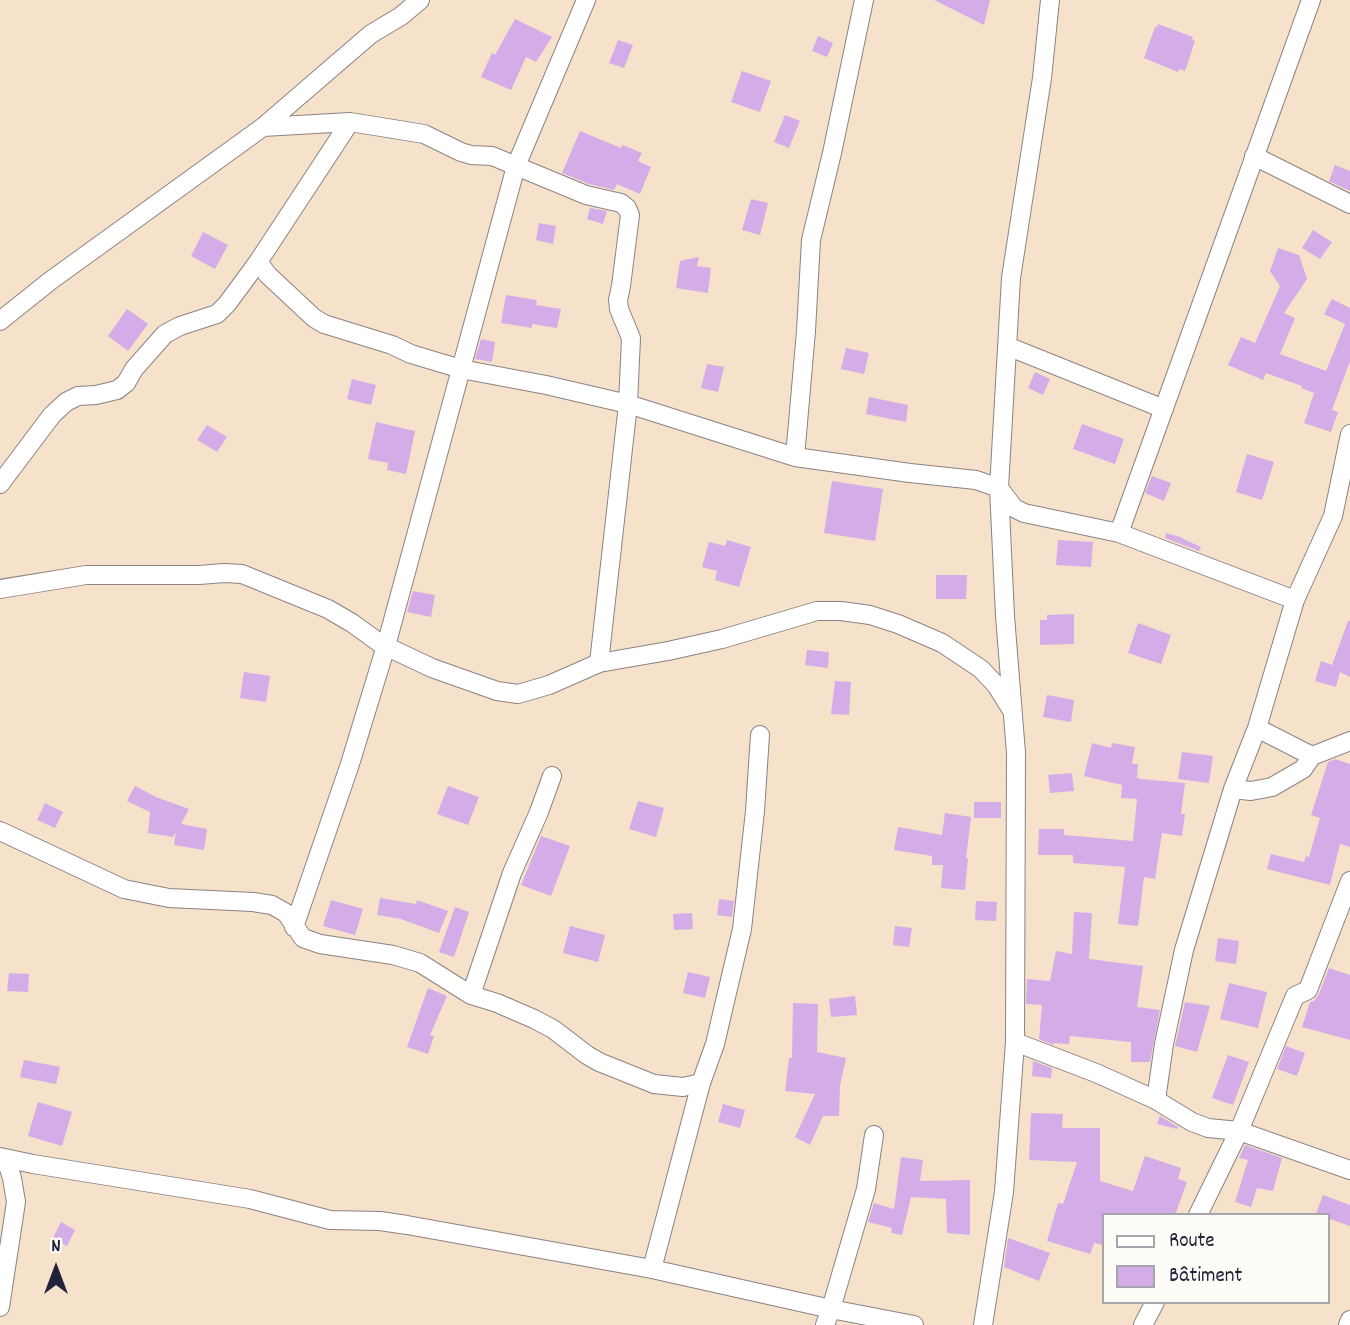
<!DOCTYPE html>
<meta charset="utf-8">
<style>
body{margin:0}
#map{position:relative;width:1350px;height:1325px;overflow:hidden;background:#f6e2cb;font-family:Dekko,sans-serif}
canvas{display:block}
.legend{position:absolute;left:1102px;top:1213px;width:228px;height:91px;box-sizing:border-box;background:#fdfcf7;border:2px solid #a5a5ac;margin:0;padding:9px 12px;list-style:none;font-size:21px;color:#22223b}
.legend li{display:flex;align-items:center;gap:14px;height:35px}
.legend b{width:35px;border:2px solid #a5a5ac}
.north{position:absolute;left:21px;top:1234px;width:70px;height:70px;-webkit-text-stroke:5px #fdfcf7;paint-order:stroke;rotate:0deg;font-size:19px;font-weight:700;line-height:28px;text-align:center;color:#22223b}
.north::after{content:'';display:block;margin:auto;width:24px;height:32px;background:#22223b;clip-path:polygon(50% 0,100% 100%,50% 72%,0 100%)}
</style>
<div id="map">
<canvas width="1350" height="1325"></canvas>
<ul class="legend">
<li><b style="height:9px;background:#fff"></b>Route</li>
<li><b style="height:19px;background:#d4ace7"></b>Bâtiment</li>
</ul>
<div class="north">N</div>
</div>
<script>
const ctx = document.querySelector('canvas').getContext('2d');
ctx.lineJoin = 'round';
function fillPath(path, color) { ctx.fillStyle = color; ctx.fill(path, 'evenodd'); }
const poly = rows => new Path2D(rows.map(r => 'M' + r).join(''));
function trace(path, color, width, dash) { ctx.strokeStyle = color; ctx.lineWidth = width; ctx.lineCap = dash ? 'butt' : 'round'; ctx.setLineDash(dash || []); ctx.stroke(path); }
fillPath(poly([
 [934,0,990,0,984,25],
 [515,19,552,37,536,62,526,57,511,90,481,77,492,53,495,55],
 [1158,24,1193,37,1192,40,1195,41,1185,71,1180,69,1178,72,1144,58,1155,27,1157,27],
 [818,36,833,43,827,57,812,51],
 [618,40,633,45,624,68,609,63],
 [742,71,771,81,760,112,731,102],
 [785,115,800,121,789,148,774,142],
 [580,131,621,148,623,145,642,153,638,161,651,167,640,194,617,184,614,190,589,184,562,173],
 [1335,165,1350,171,1350,191,1329,181],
 [751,199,768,203,760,235,742,230],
 [590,208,607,211,603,224,587,219],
 [539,223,556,226,553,244,536,240],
 [1313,230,1332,242,1320,259,1302,248],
 [203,232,228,245,215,269,191,256],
 [1278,248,1299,255,1307,279,1284,313,1295,318,1280,354,1326,371,1345,324,1324,314,1332,299,1350,308,1350,361,1332,410,1338,412,1331,432,1304,423,1314,393,1301,388,1302,386,1266,373,1263,380,1228,365,1241,337,1255,343,1280,286,1270,271],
 [699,257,697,266,711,268,708,293,676,288,680,261],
 [506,295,537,300,536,305,561,309,557,328,532,324,532,328,501,323],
 [127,309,148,324,128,351,108,336],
 [481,339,495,342,492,362,475,359],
 [846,348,869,353,864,374,841,369],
 [707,364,724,367,718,392,701,388],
 [1035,372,1050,379,1043,395,1028,388],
 [352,379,376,385,371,405,347,399],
 [869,397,908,405,906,422,866,414],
 [376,422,415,431,406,474,387,470,388,463,368,459],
 [1082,424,1124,439,1115,464,1073,449],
 [207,425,227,437,217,452,197,440],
 [1247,454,1274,462,1262,500,1236,492],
 [1152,476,1171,483,1164,501,1145,493],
 [832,481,883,489,875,541,824,533],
 [1166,533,1183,538,1183,539,1201,547,1199,551,1165,538],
 [727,540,751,547,739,587,715,580,717,571,702,567,709,542,725,546],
 [1058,540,1093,542,1091,567,1056,565],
 [936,575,967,575,966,599,936,599],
 [413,591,435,595,431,617,407,612],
 [1074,614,1074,644,1040,645,1040,620,1047,620,1047,615],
 [1348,621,1350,621,1350,677,1340,672,1336,687,1315,681,1321,661,1332,665],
 [1138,623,1171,635,1161,664,1128,653],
 [807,650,829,652,828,668,805,665],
 [244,672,270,676,266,702,240,698],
 [835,681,851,682,849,715,831,714],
 [1047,695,1074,700,1071,722,1043,717],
 [1092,743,1111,748,1112,743,1135,747,1132,764,1138,764,1137,778,1140,778,1141,781,1141,779,1185,783,1181,814,1185,814,1182,836,1162,833,1155,879,1144,877,1138,926,1118,924,1125,867,1073,863,1073,855,1038,855,1039,829,1064,829,1064,835,1133,841,1137,799,1121,798,1122,785,1084,776],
 [1182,752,1213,756,1209,783,1178,779],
 [1335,759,1350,764,1350,847,1340,844,1330,885,1267,869,1271,854,1304,862,1306,856,1309,857,1320,818,1311,815,1328,762],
 [1072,773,1074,791,1050,793,1048,775],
 [135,786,156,797,189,809,181,824,207,829,204,850,174,845,176,832,173,837,148,833,150,812,127,801],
 [448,786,479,797,468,825,437,814],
 [638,801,664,808,656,837,629,829],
 [974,802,1001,802,1001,818,974,818],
 [45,803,63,812,55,828,37,820],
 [945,813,971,817,966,858,968,858,965,890,941,888,943,865,932,865,932,856,894,850,898,827,942,835],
 [541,836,570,846,551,896,521,885],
 [380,898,416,904,417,900,448,911,439,933,401,919,377,915],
 [719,899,734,901,732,917,717,915],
 [331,900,363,909,355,935,323,926],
 [976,901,997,902,996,921,975,920],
 [455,907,469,912,454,957,439,952],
 [1074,912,1092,913,1089,959,1143,966,1137,1007,1160,1010,1150,1062,1131,1062,1131,1042,1070,1036,1069,1044,1054,1043,1053,1045,1039,1039,1042,1005,1026,1004,1027,979,1050,981,1056,951,1072,954],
 [692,913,693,929,674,930,673,914],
 [570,926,605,935,598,962,563,953],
 [895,926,912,928,909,947,893,945],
 [1218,938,1239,941,1236,964,1215,961],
 [1329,968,1350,975,1350,1040,1302,1027,1310,1002,1314,1001,1319,994],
 [688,972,710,977,705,998,683,993],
 [9,973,29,974,28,992,7,991],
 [1229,983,1267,992,1258,1028,1220,1019],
 [428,988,447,996,430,1035,434,1036,428,1054,407,1047],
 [855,996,857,1015,831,1017,829,999],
 [1185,1002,1210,1006,1197,1052,1175,1046],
 [793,1003,818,1004,817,1052,846,1058,840,1086,839,1116,823,1116,810,1145,795,1137,815,1094,785,1091,789,1058,792,1058],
 [1286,1046,1305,1053,1297,1076,1277,1069],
 [1228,1055,1249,1062,1233,1105,1212,1098],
 [24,1060,60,1067,56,1084,20,1077],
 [1033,1061,1052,1068,1051,1078,1032,1076],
 [38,1102,72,1112,62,1146,28,1136],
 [723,1104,745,1110,740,1128,718,1122],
 [1031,1113,1063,1114,1062,1128,1100,1128,1100,1181,1133,1191,1145,1156,1181,1168,1178,1179,1187,1182,1175,1215,1103,1215,1103,1245,1094,1243,1090,1254,1047,1241,1058,1203,1063,1204,1077,1162,1029,1160],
 [1160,1116,1178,1127,1177,1129,1157,1124],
 [1245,1145,1282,1158,1273,1191,1257,1188,1251,1207,1235,1202,1248,1160,1239,1158],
 [901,1157,923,1160,920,1181,970,1180,970,1235,947,1233,946,1199,911,1197,902,1235,891,1233,892,1228,868,1222,874,1203,894,1209],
 [1323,1195,1350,1205,1350,1226,1327,1218,1327,1215,1316,1214],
 [61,1222,75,1230,67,1246,53,1238],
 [1008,1238,1050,1253,1039,1281,1004,1267]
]), '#d4ace7');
const minor = poly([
 [263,127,350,122,424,134,461,152,471,155,492,156,586,195,621,203,627,208,630,215,621,286,618,300,619,309,631,338,628,404,599,663],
 [1254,156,1350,204],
 [258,262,268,275,314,318,324,324,392,345,411,354,461,369,546,385,628,404,795,457,910,473,976,480,999,488,1014,508,1024,513,1119,533,1295,600],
 [0,321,50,281,263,127,371,34,401,16,420,0],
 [1007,346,1164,409],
 [795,457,806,331,811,240,832,153,864,0],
 [0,484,52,415,66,402,78,396,96,395,117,390,126,383,134,369,165,334,180,326,217,314,227,304,258,262,350,122],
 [1119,533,1311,0],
 [0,589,86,575,199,575,224,573,242,574,328,609,352,623,381,644,432,668,497,691,518,694,549,685,599,663,668,651,722,639,817,611,841,611,870,615,898,624,942,643,981,669,996,685,1011,709],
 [1257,728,1312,756],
 [1233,789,1251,791,1272,787,1303,769,1312,756,1350,741],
 [0,831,124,889,169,898,253,902,272,905,286,913,303,938,320,944,393,955,420,963,471,995,497,1003,534,1019,553,1029,587,1055,599,1062,654,1084,683,1087,701,1083],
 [294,927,350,764,386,646,516,166,586,0],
 [471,995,512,873,539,812,552,776],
 [1015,1042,1096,1073,1156,1100,1192,1122,1208,1128,1239,1131,1350,1170],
 [1156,1100,1164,1044,1184,950,1233,789,1257,728,1295,600,1333,516,1350,434],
 [0,1157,33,1164,250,1199,330,1220,380,1221,407,1225,652,1269,831,1309,914,1325],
 [1198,1215,1239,1131,1295,996,1308,990,1350,881],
 [652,1269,701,1083,715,1044,742,929,755,811,760,735],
 [0,1307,16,1202,12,1178,6,1159],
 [825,1325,831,1309,866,1189,874,1135],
 [983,1325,1004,1192,1015,1042,1016,753,1005,616,999,488,1011,278,1042,78,1050,0],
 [1143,1325,1155,1302],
 [1348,1325,1350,1320]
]);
trace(minor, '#8c8283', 20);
trace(minor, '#fff', 18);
</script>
